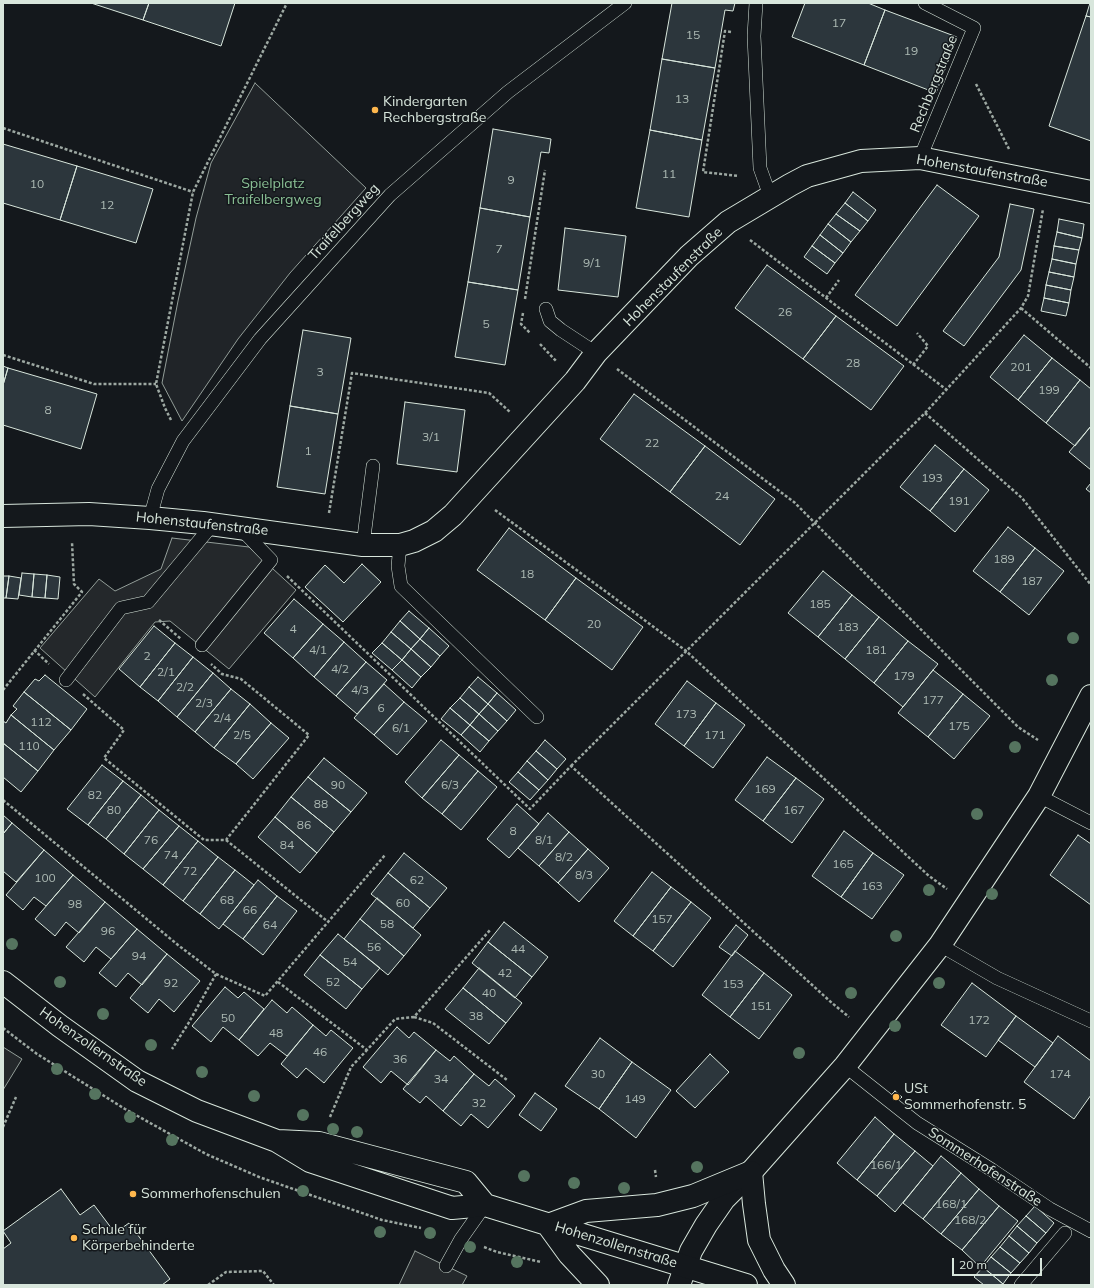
<!DOCTYPE html>
<meta charset="utf-8">
<style>
body{margin:0}
#map{position:relative;width:1094px;height:1288px;overflow:hidden;background:#14181c;font-family:Mulish,sans-serif}
canvas{display:block}
.frame{position:absolute;inset:0;border:4px solid #d8e6dc;pointer-events:none}
.scale{position:absolute;left:952px;top:1258px;width:90px;height:18px;box-sizing:border-box;border:2px solid #d8e6dc;border-top:0;padding-left:5px;font-size:12px;line-height:14px;white-space:nowrap;color:#d8e6dc;-webkit-text-stroke:3px #14181c;paint-order:stroke}
</style>
<div id="map">
<canvas width="1094" height="1288"></canvas>
<div class="frame"></div>
<div class="scale">20 m</div>
</div>
<script>
const ctx = document.querySelector('canvas').getContext('2d');
ctx.lineJoin = 'round';
function fillPath(path, color) { ctx.fillStyle = color; ctx.fill(path, 'evenodd'); }
const poly = rows => new Path2D(rows.map(r => 'M' + r).join(''));
function trace(path, color, width, dash) { ctx.strokeStyle = color; ctx.lineWidth = width; ctx.lineCap = dash ? 'butt' : 'round'; ctx.setLineDash(dash || []); ctx.stroke(path); }
function label(font, color, halo, rows, align = 'center') {
  ctx.font = font + ' Mulish,sans-serif'; ctx.lineWidth = 3; ctx.setLineDash([]); ctx.textBaseline = 'middle'; ctx.strokeStyle = halo; ctx.fillStyle = color; for (const [text, x, y, turn = 0] of rows) {
    ctx.save(); ctx.translate(x, y); ctx.rotate((+turn || 0) * Math.PI / 180); ctx.textAlign = isNaN(turn) ? turn : align; if (halo) ctx.strokeText(text, 0, 0); ctx.fillText(text, 0, 0); ctx.restore();
  }
}
const green = poly([
 [255,83,366,188,290,273,238,339,182,421,162,383,178,301,196,218,211,163,255,83]
]);
fillPath(green, '#202428');
trace(green, '#939e99', 1);
const parking = poly([
 [172,538,249,547,296,590,229,669,170,621,155,622,95,697,40,648,99,579,115,591,161,569,172,538],
 [3,1047,22,1059,3,1090,3,1047],
 [415,1251,467,1276,462,1285,399,1285,415,1251]
]);
fillPath(parking, '#24282b');
trace(parking, '#939e99', 1);
const building = poly([
 [91,3,149,3,143,20,91,3],
 [149,3,235,3,221,46,143,20,149,3],
 [672,3,735,3,733,11,725,10,715,68,662,59,672,3],
 [805,3,868,3,885,10,864,65,792,37,805,3],
 [1090,3,1091,3,1091,17,1086,16,1090,3],
 [885,10,957,37,936,93,864,65,885,10],
 [1086,16,1091,17,1091,141,1049,126,1086,16],
 [662,59,715,68,702,140,650,130,662,59],
 [493,129,551,139,549,153,541,152,530,217,480,208,493,129],
 [650,130,702,140,689,217,636,208,650,130],
 [3,144,77,166,60,220,3,203,3,144],
 [77,166,153,189,136,243,60,220,77,166],
 [937,185,979,216,897,326,855,295,937,185],
 [853,192,876,210,868,221,845,203,853,192],
 [845,203,868,221,860,231,836,214,845,203],
 [1010,204,1034,209,1021,270,964,346,943,331,999,257,1010,204],
 [480,208,530,217,518,290,468,282,480,208],
 [836,214,860,231,851,242,828,224,836,214],
 [1059,219,1084,224,1082,238,1057,232,1059,219],
 [828,224,851,242,843,253,820,235,828,224],
 [565,228,626,236,618,297,558,290,565,228],
 [1057,232,1082,238,1079,250,1054,246,1057,232],
 [820,235,843,253,835,263,812,246,820,235],
 [812,246,835,263,827,274,804,257,812,246],
 [1054,246,1079,250,1076,264,1052,259,1054,246],
 [1052,259,1076,264,1074,277,1049,272,1052,259],
 [767,265,836,316,803,359,735,308,767,265],
 [1049,272,1074,277,1071,290,1046,285,1049,272],
 [468,282,518,290,505,365,455,357,468,282],
 [1046,285,1071,290,1069,303,1044,298,1046,285],
 [1044,298,1069,303,1066,316,1041,311,1044,298],
 [836,316,904,366,871,410,803,359,836,316],
 [303,330,351,338,338,414,290,406,303,330],
 [1024,335,1052,358,1018,400,990,377,1024,335],
 [1052,358,1080,380,1046,423,1018,400,1052,358],
 [3,366,8,368,3,385,3,366],
 [8,368,97,394,81,449,3,425,3,385,8,368],
 [1080,380,1091,389,1091,426,1075,446,1046,423,1080,380],
 [634,394,705,446,670,492,600,439,634,394],
 [405,402,465,410,457,472,397,464,405,402],
 [290,406,338,414,325,494,277,487,290,406],
 [1091,426,1091,470,1069,452,1091,426],
 [935,445,964,469,930,511,900,487,935,445],
 [705,446,775,499,740,545,670,492,705,446],
 [964,469,989,490,955,532,930,511,964,469],
 [1091,483,1091,493,1086,489,1091,483],
 [1008,527,1035,548,1000,592,973,571,1008,527],
 [509,528,576,578,545,620,477,570,509,528],
 [1035,548,1064,571,1029,615,1000,592,1035,548],
 [362,564,381,582,343,622,305,587,325,565,344,583,362,564],
 [823,571,852,595,818,637,788,613,823,571],
 [22,573,34,574,32,597,19,595,22,573],
 [34,574,47,575,45,598,32,597,34,574],
 [47,575,60,577,58,599,45,598,47,575],
 [3,576,9,576,6,598,3,598,3,576],
 [9,576,21,578,18,599,6,598,9,576],
 [576,578,643,627,612,670,545,620,576,578],
 [852,595,879,617,845,659,818,637,852,595],
 [294,599,323,624,293,658,264,633,294,599],
 [409,611,429,628,420,639,400,621,409,611],
 [879,617,908,641,874,683,845,659,879,617],
 [400,621,420,639,411,649,391,632,400,621],
 [323,624,344,642,314,677,293,658,323,624],
 [154,626,175,643,140,687,119,669,154,626],
 [429,628,449,646,440,656,420,639,429,628],
 [391,632,411,649,402,660,382,643,391,632],
 [420,639,440,656,431,667,411,649,420,639],
 [908,641,938,664,903,707,874,683,908,641],
 [344,642,366,662,336,696,314,677,344,642],
 [175,643,193,657,158,701,140,687,175,643],
 [382,643,402,660,392,670,372,653,382,643],
 [411,649,431,667,421,677,402,660,411,649],
 [193,657,213,673,177,717,158,701,193,657],
 [402,660,421,677,412,688,392,670,402,660],
 [366,662,387,680,357,714,336,696,366,662],
 [933,670,963,694,928,737,898,713,933,670],
 [213,673,231,689,195,732,177,717,213,673],
 [45,675,87,709,71,730,24,692,35,679,39,681,45,675],
 [478,677,497,693,488,704,469,687,478,677],
 [687,681,716,703,684,746,655,724,687,681],
 [384,684,404,702,374,735,354,718,384,684],
 [469,687,488,704,479,714,460,698,469,687],
 [231,689,250,704,214,748,195,732,231,689],
 [24,692,71,730,54,750,11,715,17,709,13,706,24,692],
 [497,693,516,710,507,721,488,704,497,693],
 [963,694,990,716,954,759,928,737,963,694],
 [460,698,479,714,470,725,450,708,460,698],
 [404,702,427,721,397,755,374,735,404,702],
 [716,703,745,725,713,768,684,746,716,703],
 [250,704,271,723,236,764,214,748,250,704],
 [488,704,507,721,498,731,479,714,488,704],
 [450,708,470,725,461,735,441,719,450,708],
 [479,714,498,731,489,741,470,725,479,714],
 [11,715,54,750,38,771,3,743,3,721,6,723,11,715],
 [271,723,289,738,253,779,236,764,271,723],
 [470,725,489,741,480,752,461,735,470,725],
 [441,740,459,755,422,798,405,782,441,740],
 [545,740,566,759,557,769,536,751,545,740],
 [3,743,38,771,21,792,3,777,3,743],
 [536,751,557,769,548,780,527,761,536,751],
 [459,755,478,771,442,814,422,798,459,755],
 [767,757,796,778,763,821,735,800,767,757],
 [324,758,367,793,351,812,308,777,324,758],
 [527,761,548,780,539,790,518,772,527,761],
 [102,765,123,781,88,825,67,809,102,765],
 [478,771,497,787,461,830,442,814,478,771],
 [518,772,539,790,530,800,509,782,518,772],
 [308,777,351,812,334,832,291,797,308,777],
 [796,778,824,799,792,843,763,821,796,778],
 [123,781,141,795,106,839,88,825,123,781],
 [141,795,159,810,124,854,106,839,141,795],
 [291,797,334,832,317,853,275,817,291,797],
 [517,804,539,824,509,858,487,839,517,804],
 [159,810,179,826,143,869,124,854,159,810],
 [548,813,569,832,539,866,518,848,548,813],
 [3,815,12,823,3,834,3,815],
 [275,817,317,853,300,873,258,837,275,817],
 [12,823,44,850,16,882,3,871,3,834,12,823],
 [179,826,198,841,163,885,143,869,179,826],
 [844,831,873,853,841,897,812,876,844,831],
 [569,832,588,849,558,883,539,866,569,832],
 [1078,835,1091,844,1091,905,1050,875,1078,835],
 [198,841,218,857,183,901,163,885,198,841],
 [588,849,609,868,579,902,558,883,588,849],
 [44,850,73,875,46,906,34,897,23,910,6,895,44,850],
 [404,853,447,888,430,908,388,873,404,853],
 [873,853,904,875,872,919,841,897,873,853],
 [218,857,235,870,200,914,183,901,218,857],
 [235,870,254,885,219,929,200,914,235,870],
 [652,872,671,887,633,936,614,921,652,872],
 [388,873,430,908,413,928,371,894,388,873],
 [73,875,105,902,79,933,66,922,55,936,35,919,73,875],
 [258,880,277,896,243,939,223,924,258,880],
 [671,887,691,902,653,951,633,936,671,887],
 [277,896,297,911,263,955,243,939,277,896],
 [377,898,421,935,404,956,360,919,377,898],
 [105,902,137,929,111,959,96,947,84,962,66,947,105,902],
 [691,902,711,918,673,967,653,951,691,902],
 [360,919,404,956,388,975,344,939,360,919],
 [504,922,548,957,532,977,488,942,504,922],
 [736,925,748,935,732,956,719,947,736,925],
 [137,929,167,954,142,985,128,973,116,987,99,973,137,929],
 [338,934,380,968,362,989,320,955,338,934],
 [488,942,532,977,515,998,472,963,488,942],
 [735,951,764,973,730,1017,702,995,735,951],
 [167,954,200,981,174,1012,159,999,148,1013,130,998,167,954],
 [320,955,362,989,346,1009,304,975,320,955],
 [479,968,522,1003,506,1023,463,988,479,968],
 [764,973,792,995,759,1039,730,1017,764,973],
 [972,983,1016,1016,986,1057,941,1025,972,983],
 [225,987,238,998,244,992,264,1009,239,1040,223,1027,211,1042,192,1026,225,987],
 [463,988,506,1023,489,1044,445,1009,463,988],
 [272,1000,287,1013,292,1007,313,1025,287,1056,270,1043,258,1056,239,1040,272,1000],
 [1016,1016,1053,1043,1035,1067,998,1040,1016,1016],
 [313,1025,326,1036,331,1030,353,1048,324,1083,306,1068,297,1078,281,1064,313,1025],
 [397,1027,409,1038,414,1032,436,1050,408,1085,391,1071,381,1083,363,1067,397,1027],
 [1058,1036,1091,1061,1091,1095,1074,1119,1024,1082,1058,1036],
 [600,1038,632,1062,599,1109,565,1086,600,1038],
 [436,1050,450,1061,454,1056,474,1074,443,1111,426,1096,420,1103,403,1089,436,1050],
 [710,1054,729,1072,695,1108,676,1091,710,1054],
 [632,1062,671,1090,636,1138,599,1109,632,1062],
 [474,1074,489,1086,495,1079,515,1096,488,1128,471,1114,461,1126,443,1111,474,1074],
 [895,1091,902,1097,897,1102,890,1096,895,1091],
 [535,1093,557,1109,541,1131,519,1115,535,1093],
 [875,1117,894,1134,857,1180,837,1163,875,1117],
 [894,1134,915,1151,877,1196,857,1180,894,1134],
 [915,1151,933,1166,895,1212,877,1196,915,1151],
 [941,1156,961,1173,923,1219,903,1203,941,1156],
 [961,1173,979,1189,941,1234,923,1219,961,1173],
 [61,1189,80,1215,94,1205,115,1233,129,1223,170,1279,162,1285,3,1285,3,1249,11,1243,3,1231,61,1189],
 [979,1189,999,1206,962,1250,941,1234,979,1189],
 [999,1206,1018,1221,980,1267,962,1250,999,1206],
 [1035,1206,1054,1223,1046,1233,1026,1216,1035,1206],
 [1026,1216,1046,1233,1037,1243,1017,1226,1026,1216],
 [1017,1226,1037,1243,1029,1253,1009,1236,1017,1226],
 [1009,1236,1029,1253,1020,1263,1000,1247,1009,1236],
 [1000,1247,1020,1263,1011,1273,991,1257,1000,1247],
 [991,1257,1011,1273,1003,1284,983,1267,991,1257],
 [983,1267,1003,1284,1001,1285,984,1285,974,1277,983,1267]
]);
fillPath(building, '#2c363c');
trace(building, '#d8e6dc', 1);
const service = poly([
 [756,3,754,36,760,168,770,196],
 [920,158,974,28,925,3],
 [546,309,550,321,561,330,596,353],
 [150,518,158,489,183,441,260,339,390,195,508,92,625,3],
 [363,545,373,466],
 [400,545,398,566,401,586,537,717],
 [202,645,271,560,240,528],
 [66,680,121,608,148,602,213,524],
 [1039,796,1091,823],
 [940,945,997,978,1091,1021],
 [845,1066,917,1123,992,1170,1050,1209,1091,1231],
 [446,1266,461,1239,485,1205],
 [1021,1285,1065,1233]
]);
const minor = poly([
 [3,516,89,514,150,518,203,523,363,545,400,545,414,541,434,531,453,515,575,381,596,353,689,256,728,222,790,185,807,176,861,161,920,158,1091,192],
 [679,1285,691,1251,706,1225,724,1199,751,1172,845,1066,940,945,1039,796,1091,696]
]);
const tertiary = poly([
 [3,982,60,1026,137,1081,197,1111,277,1141,310,1161,452,1208,485,1205,746,1285],
 [278,1141,319,1143,466,1182,485,1205],
 [548,1225,586,1211,657,1205,693,1196,751,1172,754,1204,759,1240,774,1270,784,1285],
 [548,1225,569,1254,598,1285]
]);
trace(service, '#d8e6dc', 14);
trace(minor, '#d8e6dc', 24);
trace(tertiary, '#d8e6dc', 24);
trace(poly([
 [731,32,725,31,703,172,739,176],
 [976,84,1009,149],
 [3,128,193,192],
 [750,240,947,390],
 [826,298,839,280],
 [525,299,545,170],
 [1021,308,1091,368],
 [523,313,521,324,530,333],
 [540,344,557,362],
 [3,355,94,384,156,384],
 [913,365,928,346,917,333],
 [617,369,794,502,1018,727,1038,740],
 [925,413,1022,498,1091,585],
 [171,420,165,408,156,384,193,192,287,3],
 [495,510,685,650,929,876,947,889],
 [329,513,352,373,489,393,510,412],
 [287,576,530,809,571,766,832,1003,849,1017],
 [159,620,181,639],
 [34,650,49,664],
 [3,690,82,592,74,584,72,542],
 [83,694,124,730,104,758,204,840,226,840,309,735,241,679,222,674,211,664],
 [571,766,925,413,1021,308,1028,296,1043,209],
 [3,800,178,945,216,974,188,1024,172,1049],
 [226,840,327,921],
 [216,974,265,996,385,855],
 [278,982,367,1050,395,1019,414,1017,490,930],
 [414,1017,433,1023,507,1080],
 [3,1028,37,1054,125,1109,206,1154,259,1177,382,1220,421,1228],
 [330,1117,351,1067,367,1050],
 [3,1127,16,1097],
 [655,1170,656,1177],
 [484,1247,497,1252,541,1262],
 [208,1285,226,1272,263,1271,274,1285]
]), '#9da8a2', 2.5, [3, 2]);
trace(service, '#14181c', 13);
trace(minor, '#14181c', 22);
trace(tertiary, '#14181c', 22);
ctx.fillStyle = '#55745f';
for (const [x, y] of [
 [1073,638],
 [1052,680],
 [1015,747],
 [977,814],
 [929,890],
 [992,894],
 [896,936],
 [12,944],
 [60,982],
 [939,983],
 [851,993],
 [103,1014],
 [895,1026],
 [151,1045],
 [799,1053],
 [57,1069],
 [202,1072],
 [95,1094],
 [254,1096],
 [303,1115],
 [130,1117],
 [333,1129],
 [357,1132],
 [172,1140],
 [697,1167],
 [524,1176],
 [574,1183],
 [624,1188],
 [303,1191],
 [380,1232],
 [430,1233],
 [470,1247],
 [517,1262]
]) { ctx.beginPath(); ctx.arc(x, y, 6, 0, 2 * Math.PI); ctx.fill(); }
for (const [x, y, r, color] of [
 [375,110,4,"#ffb74d"],
 [896,1097,4,"#ffb74d"],
 [133,1194,4,"#ffb74d"],
 [74,1238,4,"#ffb74d"]
]) { const dot = new Path2D(); dot.arc(x, y, r, 0, 2 * Math.PI); ctx.fillStyle = color; ctx.fill(dot); trace(dot, '#14181c', 1.5); }
label('12px', '#adbab4', null, [
 ["17",839,23],
 ["15",693,35],
 ["19",911,51],
 ["13",682,99],
 ["11",669,174],
 ["9",511,180],
 ["10",37,184],
 ["12",107,205],
 ["7",499,249],
 ["9/1",592,263],
 ["26",785,312],
 ["5",486,324],
 ["28",853,363],
 ["201",1021,367],
 ["3",320,372],
 ["199",1049,390],
 ["8",48,410],
 ["3/1",431,437],
 ["22",652,443],
 ["1",308,451],
 ["193",932,478],
 ["24",722,496],
 ["191",959,501],
 ["189",1004,559],
 ["18",527,574],
 ["187",1032,581],
 ["185",820,604],
 ["20",594,624],
 ["183",848,627],
 ["4",293,629],
 ["4/1",318,650],
 ["181",876,650],
 ["2",147,656],
 ["4/2",340,669],
 ["2/1",166,672],
 ["179",904,676],
 ["2/2",185,687],
 ["4/3",360,690],
 ["177",933,700],
 ["2/3",204,703],
 ["6",381,708],
 ["173",686,714],
 ["2/4",222,718],
 ["112",41,722],
 ["175",959,726],
 ["6/1",401,728],
 ["2/5",242,735],
 ["171",715,735],
 ["110",29,746],
 ["90",338,785],
 ["6/3",450,785],
 ["169",765,789],
 ["82",95,795],
 ["88",321,804],
 ["80",114,810],
 ["167",794,810],
 ["86",304,825],
 ["8",513,831],
 ["76",151,840],
 ["8/1",544,840],
 ["84",287,845],
 ["74",171,855],
 ["8/2",564,857],
 ["165",843,864],
 ["72",190,871],
 ["8/3",584,875],
 ["100",45,878],
 ["62",417,880],
 ["163",872,886],
 ["68",227,900],
 ["60",403,903],
 ["98",75,904],
 ["66",250,910],
 ["157",662,919],
 ["58",387,924],
 ["64",270,925],
 ["96",108,931],
 ["56",374,947],
 ["44",518,949],
 ["94",139,956],
 ["54",350,962],
 ["42",505,973],
 ["52",333,982],
 ["92",171,983],
 ["153",733,984],
 ["40",489,993],
 ["151",761,1006],
 ["38",476,1016],
 ["50",228,1018],
 ["172",979,1020],
 ["48",276,1033],
 ["46",320,1052],
 ["36",400,1059],
 ["30",598,1074],
 ["174",1060,1074],
 ["34",441,1079],
 ["149",635,1099],
 ["32",479,1103],
 ["166/1",886,1165],
 ["168/1",951,1204],
 ["168/2",970,1220]
]);
label('14px', '#d8e6dc', '#14181c', [
 ["Rechbergstraße",934,84,-68],
 ["Hohenstaufenstraße",982,171,10],
 ["Traifelbergweg",344,222,-48],
 ["Hohenstaufenstraße",673,277,-45],
 ["Hohenstaufenstraße",202,524,6],
 ["Hohenzollernstraße",93,1047,35],
 ["Sommerhofenstraße",985,1167,33],
 ["Hohenzollernstraße",616,1245,17]
]);
label('14px', '#d8e6dc', '#14181c', [
 ["Kindergarten",383,102],
 ["Rechbergstraße",383,118],
 ["USt",904,1089],
 ["Sommerhofenstr. 5",904,1105],
 ["Sommerhofenschulen",141,1194],
 ["Schule für",82,1230],
 ["Körperbehinderte",82,1246]
], 'left');
label('14px', '#8ac095', '#14181c', [
 ["Spielplatz",273,184],
 ["Traifelbergweg",273,200]
]);
</script>
